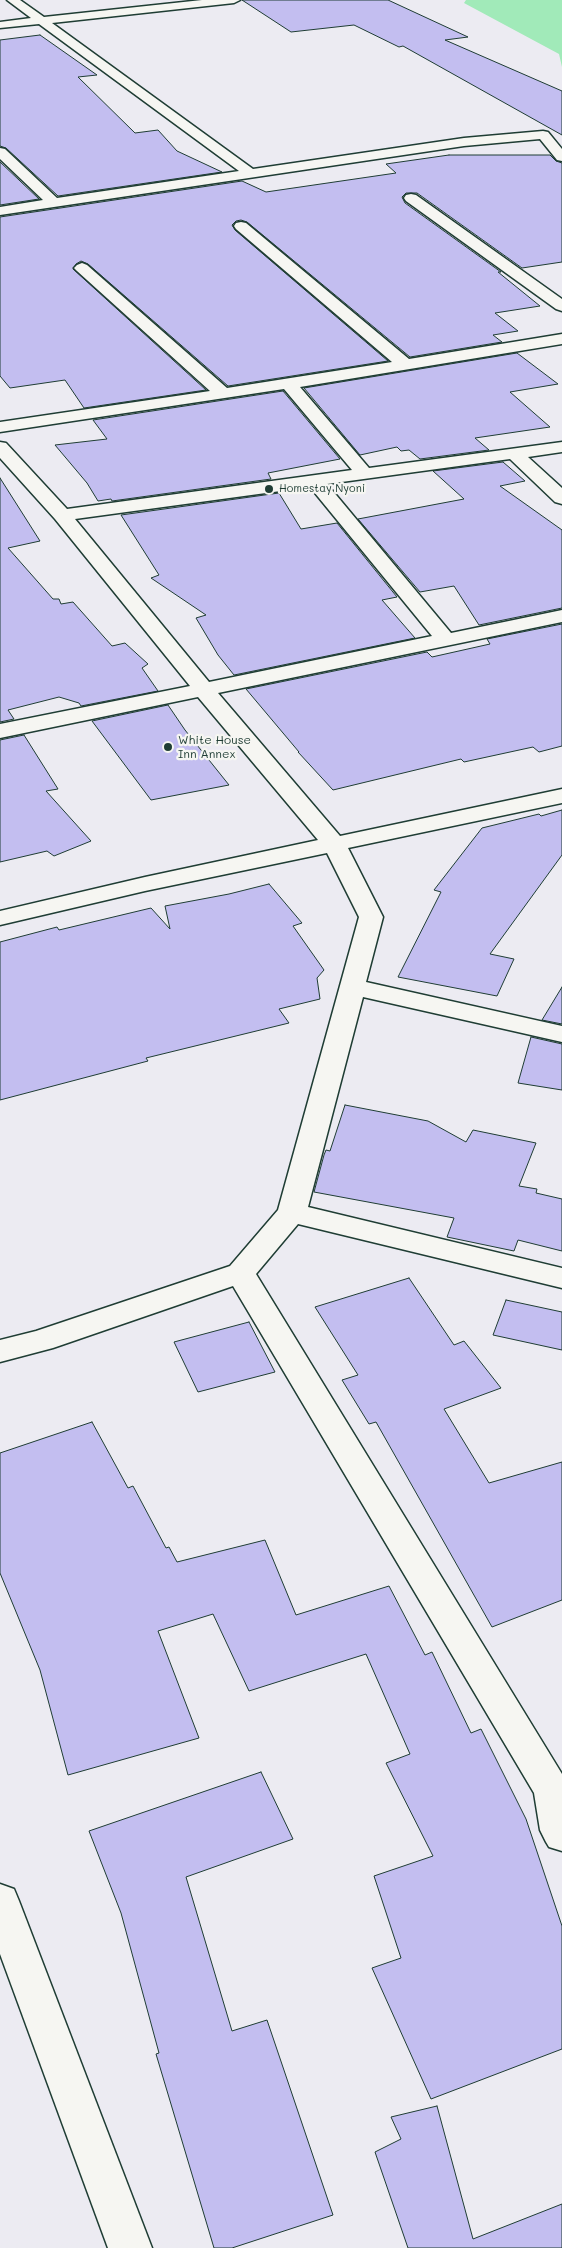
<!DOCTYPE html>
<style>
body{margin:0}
canvas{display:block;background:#ecebf2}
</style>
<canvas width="562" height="2248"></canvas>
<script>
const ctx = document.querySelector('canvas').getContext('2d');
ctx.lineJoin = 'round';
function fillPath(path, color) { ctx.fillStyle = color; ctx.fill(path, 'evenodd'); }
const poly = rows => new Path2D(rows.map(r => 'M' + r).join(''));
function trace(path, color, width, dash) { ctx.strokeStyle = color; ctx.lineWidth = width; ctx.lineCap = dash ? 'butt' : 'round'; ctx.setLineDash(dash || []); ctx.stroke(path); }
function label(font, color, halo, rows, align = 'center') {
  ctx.font = font + ' Mali,sans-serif'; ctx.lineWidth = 4.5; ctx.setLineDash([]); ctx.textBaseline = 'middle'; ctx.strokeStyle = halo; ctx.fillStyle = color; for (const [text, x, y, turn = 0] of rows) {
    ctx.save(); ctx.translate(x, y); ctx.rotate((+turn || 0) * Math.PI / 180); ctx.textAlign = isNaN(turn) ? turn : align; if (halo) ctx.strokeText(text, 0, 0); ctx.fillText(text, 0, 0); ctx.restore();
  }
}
fillPath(poly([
 [466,0,562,0,562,67,559,54,464,3]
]), '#a1eab9');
const building = poly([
 [242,0,388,0,468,37,445,40,562,91,562,135,403,46,399,47,354,25,291,32,242,0],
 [40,35,97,75,78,77,135,133,158,130,177,151,222,172,58,196,6,148,0,146,0,40,40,35],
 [449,155,550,155,556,161,562,163,562,262,522,268,417,193,406,193,402,197,405,203,501,272,498,272,540,306,495,313,518,331,493,335,502,342,410,357,247,222,241,220,236,221,232,225,235,230,388,361,228,386,88,264,81,261,76,264,73,269,206,390,84,408,65,380,10,388,0,376,0,217,242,181,266,192,396,173,386,164,449,155],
 [0,162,39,199,0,205,0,162],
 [517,353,558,384,510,392,550,427,475,438,489,450,420,459,409,450,401,451,397,447,360,455,304,388,517,353],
 [283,391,340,459,268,473,271,479,112,501,111,499,98,501,87,483,55,445,107,439,93,420,283,391],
 [503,462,525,481,500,486,562,530,562,608,479,625,454,586,420,592,358,519,464,499,433,471,503,462],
 [0,478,40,541,8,548,53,599,59,599,61,604,73,602,112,646,125,643,148,664,142,668,158,691,81,706,79,703,59,697,8,710,14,719,0,722,0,478],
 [279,493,301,529,337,523,397,597,382,600,415,638,234,675,218,655,196,618,206,615,151,578,159,575,121,515,279,493],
 [562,624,562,746,539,752,533,747,464,762,461,759,333,790,298,752,299,752,246,689,427,652,432,657,490,644,487,639,562,624],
 [168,705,185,730,229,785,151,800,92,721,168,705],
 [24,735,58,789,46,791,91,841,54,856,47,851,0,862,0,740,24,735],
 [562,810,562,855,490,954,514,959,497,996,398,977,441,892,434,890,482,828,539,814,541,816,562,810],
 [269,884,302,923,293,926,324,970,317,978,320,999,279,1009,289,1023,146,1058,148,1061,0,1100,0,942,57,927,59,930,151,908,170,929,165,906,229,894,269,884],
 [562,987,562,1024,542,1020,562,987],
 [531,1037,562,1044,562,1090,518,1083,531,1037],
 [345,1105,428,1121,466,1142,473,1130,536,1143,519,1186,537,1189,536,1193,562,1199,562,1251,518,1240,514,1251,447,1237,454,1218,314,1192,324,1155,326,1150,330,1151,345,1105],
 [409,1278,454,1345,464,1341,501,1388,444,1409,489,1483,562,1462,562,1600,492,1627,376,1422,369,1424,342,1380,358,1375,315,1307,409,1278],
 [506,1300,562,1312,562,1350,493,1335,506,1300],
 [249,1322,275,1372,198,1392,174,1342,249,1322],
 [92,1422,128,1488,133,1486,166,1548,169,1547,177,1562,265,1540,296,1615,389,1586,425,1655,432,1652,471,1733,481,1729,526,1819,562,1926,562,2049,431,2099,372,1968,401,1958,374,1876,433,1856,386,1763,410,1754,366,1654,249,1691,213,1614,158,1631,199,1738,68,1775,40,1670,0,1573,0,1453,92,1422],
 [261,1772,293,1839,186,1877,232,2031,267,2020,333,2215,232,2248,214,2248,156,2054,159,2053,121,1913,89,1831,261,1772],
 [437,2106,473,2239,562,2204,562,2248,408,2248,375,2152,401,2139,391,2117,437,2106]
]);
fillPath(building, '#c3bef0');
trace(building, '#1f3d34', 1);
const street = poly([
 [7,0,20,0,44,17,202,0,240,0,234,3,52,23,253,169,464,138,543,131,548,132,562,149,562,161,557,160,540,139,464,146,0,215,0,207,43,200,0,159,0,148,5,149,57,198,239,171,39,24,0,28,0,22,31,18,7,0],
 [411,194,416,195,562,299,562,311,556,309,406,201,404,198,406,195,411,194],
 [241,222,246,223,409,359,562,334,562,344,300,387,369,468,562,442,562,452,528,457,562,488,562,504,555,502,510,459,327,484,451,633,562,610,562,622,218,693,340,836,562,789,562,803,348,848,383,917,366,982,562,1026,562,1042,363,997,308,1207,562,1268,562,1288,298,1224,256,1274,562,1774,562,1851,549,1847,546,1842,540,1830,534,1793,233,1286,53,1348,0,1362,0,1340,36,1331,230,1266,278,1210,359,917,327,853,145,891,0,925,0,911,145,877,318,840,198,697,0,738,0,724,190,686,55,519,0,458,0,442,6,443,67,509,352,470,284,389,0,432,0,422,210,391,77,271,74,268,77,265,82,263,87,265,227,388,392,362,236,229,234,226,236,223,241,222],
 [310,487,432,636,209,682,75,519,310,487]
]);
const secondary = poly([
 [0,1884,14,1889,19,1901,152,2248,108,2248,0,1954,0,1884]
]);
trace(street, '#1f3d34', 3);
trace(secondary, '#1f3d34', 3);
fillPath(street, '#f6f6f2');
fillPath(secondary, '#f6f6f2');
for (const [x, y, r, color] of [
 [269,489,5,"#1f3d34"],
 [168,747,5,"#1f3d34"]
]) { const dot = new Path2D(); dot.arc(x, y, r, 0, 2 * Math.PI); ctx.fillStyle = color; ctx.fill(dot); trace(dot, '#f6f6f2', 2); }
label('11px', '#1f3d34', '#f6f6f2', [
 ["Homestay Nyoni",279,489]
], 'left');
label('12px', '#1f3d34', '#f6f6f2', [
 ["White House",178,740],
 ["Inn Annex",178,754]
], 'left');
</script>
